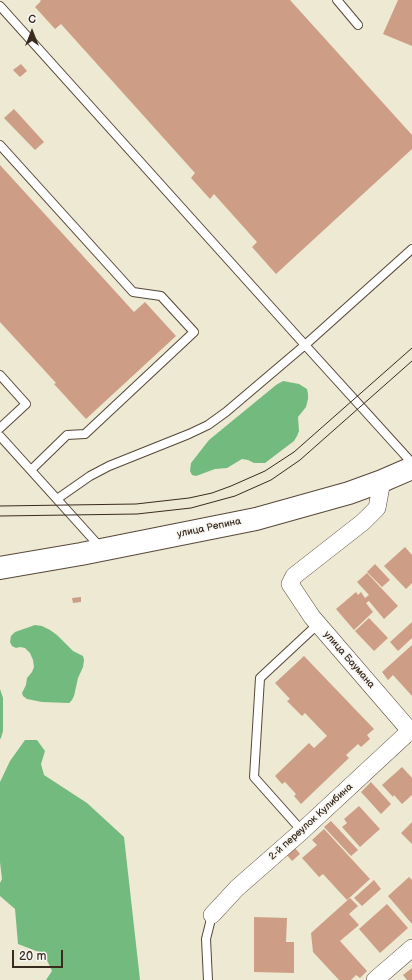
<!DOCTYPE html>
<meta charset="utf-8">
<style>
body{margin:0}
#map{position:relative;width:412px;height:980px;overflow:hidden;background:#ede9d2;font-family:"Balsamiq Sans",sans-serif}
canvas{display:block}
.north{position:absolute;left:12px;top:12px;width:40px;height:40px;-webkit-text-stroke:3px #f6f6f2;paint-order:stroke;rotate:0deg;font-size:11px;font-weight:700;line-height:16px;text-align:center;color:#3b2a1e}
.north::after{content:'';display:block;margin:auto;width:14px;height:18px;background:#3b2a1e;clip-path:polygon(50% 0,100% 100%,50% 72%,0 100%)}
.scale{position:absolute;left:12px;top:950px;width:51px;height:18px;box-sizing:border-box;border:2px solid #3b2a1e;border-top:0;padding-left:5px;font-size:12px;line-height:14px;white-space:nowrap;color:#3b2a1e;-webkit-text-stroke:3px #f6f6f2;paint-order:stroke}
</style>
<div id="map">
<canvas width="412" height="980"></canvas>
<div class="north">С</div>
<div class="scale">20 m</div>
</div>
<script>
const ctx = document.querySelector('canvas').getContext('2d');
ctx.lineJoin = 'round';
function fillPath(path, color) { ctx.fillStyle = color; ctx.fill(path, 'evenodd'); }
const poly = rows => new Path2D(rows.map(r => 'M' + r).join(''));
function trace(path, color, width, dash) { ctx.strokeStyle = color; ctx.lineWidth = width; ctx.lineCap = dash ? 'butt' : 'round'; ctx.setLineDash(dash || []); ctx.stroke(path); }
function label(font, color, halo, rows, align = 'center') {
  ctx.font = font + ' "Balsamiq Sans",sans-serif'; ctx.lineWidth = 3; ctx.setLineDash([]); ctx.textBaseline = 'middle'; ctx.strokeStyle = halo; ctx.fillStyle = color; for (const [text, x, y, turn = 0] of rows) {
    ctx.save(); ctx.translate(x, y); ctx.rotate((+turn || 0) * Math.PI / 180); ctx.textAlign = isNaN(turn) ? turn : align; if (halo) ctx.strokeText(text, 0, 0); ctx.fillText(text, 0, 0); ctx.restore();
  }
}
fillPath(poly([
 [283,381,299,384,307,389,308,394,308,399,306,407,298,417,299,431,297,436,294,441,265,463,254,463,248,460,242,459,227,468,215,469,196,476,192,475,190,471,191,463,209,440,276,385],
 [35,625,42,626,50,630,57,635,73,651,83,656,84,660,83,667,78,678,74,696,72,700,69,703,42,702,27,699,23,696,22,693,26,685,27,678,32,672,34,667,33,660,30,653,25,648,20,647,16,648,12,646,10,642,11,636,15,632],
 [0,689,3,698,3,731,1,738,0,739],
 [25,740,37,740,45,751,41,764,44,775,87,803,124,837,140,980,46,980,52,971,44,954,18,944,15,909,0,896,0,883,2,879,0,862,0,782,10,761]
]), '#73ba7f');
fillPath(poly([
 [40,0,290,0,412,135,412,149,276,274,252,247,257,242,214,194,210,199,191,178,195,173,61,24,55,29,35,7,41,1],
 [398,0,412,0,412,46,383,34],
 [21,64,27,71,20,77,13,70],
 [14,109,44,142,35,150,4,118],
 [0,165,134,312,145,302,176,336,86,419,54,384,56,383,0,322],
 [405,547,412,555,412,583,406,589,384,566],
 [375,564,390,580,382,587,367,572],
 [367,573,398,606,384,619,369,601,366,603,373,612,354,630,336,609,356,592,358,595,361,592,365,598,369,595,357,582],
 [81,597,81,602,73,603,72,598],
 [369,618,388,638,374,651,355,631],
 [412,622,412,638,398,651,390,642],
 [412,645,412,696,393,675,388,680,382,672],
 [304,656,374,729,367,735,370,739,361,747,358,744,346,755,349,758,301,804,294,796,296,794,285,782,282,784,275,776,309,743,314,748,327,736,305,713,302,716,287,701,290,699,275,683],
 [402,767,412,778,412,795,402,804,394,795,393,797,382,785],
 [371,782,391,804,381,814,361,792],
 [359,806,380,829,360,847,342,827,347,823,344,819],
 [331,821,358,850,351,856,324,827],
 [412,822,412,844,401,833],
 [324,829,370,879,347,900,323,874,319,877,302,858,317,845,312,840],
 [295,848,300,854,292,861,287,855],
 [409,877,412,880,412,924,388,896],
 [374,880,381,889,362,906,354,898],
 [350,898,358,906,349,914,359,925,340,941,367,971,360,978,356,975,351,980,339,980,313,952,311,933],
 [387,904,408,928,380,953,359,929],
 [254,917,287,918,286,942,294,942,294,973,254,972],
 [412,968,412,980,407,980,403,975]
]), '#cd9e85');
const lane = poly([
 [337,0,358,25],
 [0,6,305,345,226,412,208,425,189,434,109,466,90,476,57,499],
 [0,145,133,292,161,296,194,332,85,434,67,435,31,470],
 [412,249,305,345,412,463],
 [0,375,26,404,0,428],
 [0,436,101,548],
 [302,831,254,777,260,678,318,624],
 [208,980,206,939,212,915]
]);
const street = poly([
 [382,481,377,508,363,522,294,576,290,584,312,617,412,733],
 [212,915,237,888,302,831,412,729],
 [375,980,412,948]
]);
const secondary = poly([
 [0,568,81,554,256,519,349,493,382,481,412,468]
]);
trace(lane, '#564739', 10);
trace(street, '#564739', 18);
trace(secondary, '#564739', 24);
trace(lane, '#fff', 8);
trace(street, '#fff', 17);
trace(secondary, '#fff', 22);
trace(poly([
 [0,506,136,504,189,498,212,493,231,486,265,471,294,452,412,348],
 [0,516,137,514,191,508,235,496,271,480,300,460,412,361]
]), '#3b2a1e', 1);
label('10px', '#3b2a1e', '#f6f6f2', [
 ["улица Репина",209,528,-12],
 ["улица Баумана",349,660,49],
 ["2-й переулок Кулибина",311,822,-42]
]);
</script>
